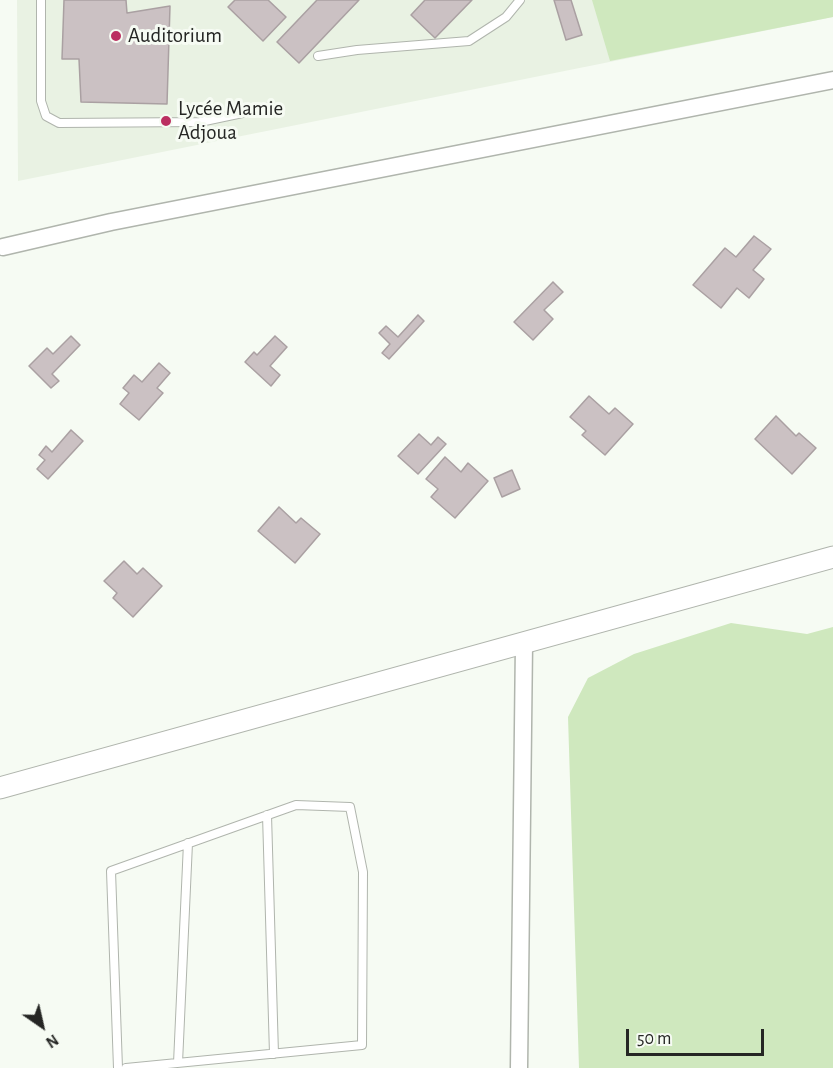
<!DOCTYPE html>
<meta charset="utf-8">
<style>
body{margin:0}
#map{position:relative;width:833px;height:1068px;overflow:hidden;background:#f6fbf3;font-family:"Alegreya Sans",sans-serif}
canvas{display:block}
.north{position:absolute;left:12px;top:996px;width:60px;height:60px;-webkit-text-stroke:4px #f6fbf3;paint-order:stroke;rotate:146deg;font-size:16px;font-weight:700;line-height:24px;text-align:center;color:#252624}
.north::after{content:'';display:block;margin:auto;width:21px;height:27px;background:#252624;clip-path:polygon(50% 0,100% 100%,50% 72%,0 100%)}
.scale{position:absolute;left:626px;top:1029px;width:138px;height:27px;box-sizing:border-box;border:3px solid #252624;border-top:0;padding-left:8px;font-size:18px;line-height:21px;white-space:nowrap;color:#252624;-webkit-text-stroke:4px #f6fbf3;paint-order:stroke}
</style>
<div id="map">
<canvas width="833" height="1068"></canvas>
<div class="north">N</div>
<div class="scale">50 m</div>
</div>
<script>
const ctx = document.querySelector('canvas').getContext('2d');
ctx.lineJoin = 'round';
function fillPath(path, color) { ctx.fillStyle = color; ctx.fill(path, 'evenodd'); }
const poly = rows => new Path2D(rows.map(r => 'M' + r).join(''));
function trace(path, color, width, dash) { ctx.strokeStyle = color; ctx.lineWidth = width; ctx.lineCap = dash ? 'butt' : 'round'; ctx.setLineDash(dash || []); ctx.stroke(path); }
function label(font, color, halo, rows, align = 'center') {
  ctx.font = font + ' "Alegreya Sans",sans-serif'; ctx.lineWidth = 6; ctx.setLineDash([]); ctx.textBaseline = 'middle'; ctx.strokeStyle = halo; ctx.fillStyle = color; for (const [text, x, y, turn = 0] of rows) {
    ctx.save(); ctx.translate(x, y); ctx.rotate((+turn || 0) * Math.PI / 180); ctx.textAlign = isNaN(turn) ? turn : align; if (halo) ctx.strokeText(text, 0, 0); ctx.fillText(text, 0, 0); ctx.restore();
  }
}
fillPath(poly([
 [17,0,833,0,833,17,18,181]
]), '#e9f2e3');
fillPath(poly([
 [592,0,833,0,833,17,610,61],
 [731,623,807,634,833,627,833,1068,579,1068,568,717,588,678,634,654]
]), '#cfe8be');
const building = poly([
 [64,0,126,0,127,13,170,6,167,104,81,102,79,59,62,59,64,0],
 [235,0,268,0,286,17,263,41,228,7,235,0],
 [317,0,359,0,299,63,277,42,317,0],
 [425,0,472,0,435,38,411,15,425,0],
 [554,0,571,0,582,35,566,40,554,0],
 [754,236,771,249,753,270,764,279,749,298,737,288,721,308,693,285,725,248,736,257,754,236],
 [553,282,563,292,544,310,553,319,533,340,514,322,553,282],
 [418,315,424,321,389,359,382,353,390,344,379,333,386,326,398,337,418,315],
 [71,336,80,345,52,374,59,381,51,388,29,366,47,348,53,354,71,336],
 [275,336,287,347,270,366,280,375,271,386,245,362,254,352,257,355,275,336],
 [159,363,170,373,157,388,163,393,139,420,120,404,129,393,123,388,134,375,142,382,159,363],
 [589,396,609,414,615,408,633,424,605,455,582,435,586,431,570,417,589,396],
 [776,416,796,436,799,433,816,448,792,474,755,439,776,416],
 [71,430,83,441,48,479,37,469,45,460,39,455,46,446,52,452,71,430],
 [419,434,431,445,438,437,446,444,418,474,398,456,419,434],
 [445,457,461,472,468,463,488,481,455,518,431,497,438,489,426,479,445,457],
 [512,470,520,489,502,497,494,478,512,470],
 [279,507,296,523,301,518,320,534,295,563,258,531,279,507],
 [124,561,137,574,143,568,162,586,133,617,113,598,117,593,104,581,124,561]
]);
fillPath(building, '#cbc1c3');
trace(building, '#aaa0a2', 1.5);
const service = poly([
 [41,0,41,101,46,116,59,123,200,122,271,107],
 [318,56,357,50,469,41,506,17,520,0],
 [267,815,274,1054],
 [178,1063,188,843],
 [118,1068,111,871,296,805,350,807,363,872,362,1045,126,1068]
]);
const minor = poly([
 [3,247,111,222,833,80],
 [519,1068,524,643]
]);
const tertiary = poly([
 [0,788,833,557]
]);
trace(service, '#b0b5ad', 10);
trace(minor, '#b0b5ad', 19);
trace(tertiary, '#b0b5ad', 23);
trace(service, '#fff', 8);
trace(minor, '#fff', 16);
trace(tertiary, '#fff', 21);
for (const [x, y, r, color] of [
 [116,36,6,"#bb2e61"],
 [166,121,6,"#bb2e61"]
]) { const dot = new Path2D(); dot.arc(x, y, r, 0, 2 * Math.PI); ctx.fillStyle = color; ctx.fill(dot); trace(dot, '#f6fbf3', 2); }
label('21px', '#252624', '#f6fbf3', [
 ["Auditorium",128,36],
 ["Lycée Mamie",178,109],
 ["Adjoua",178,133]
], 'left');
</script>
